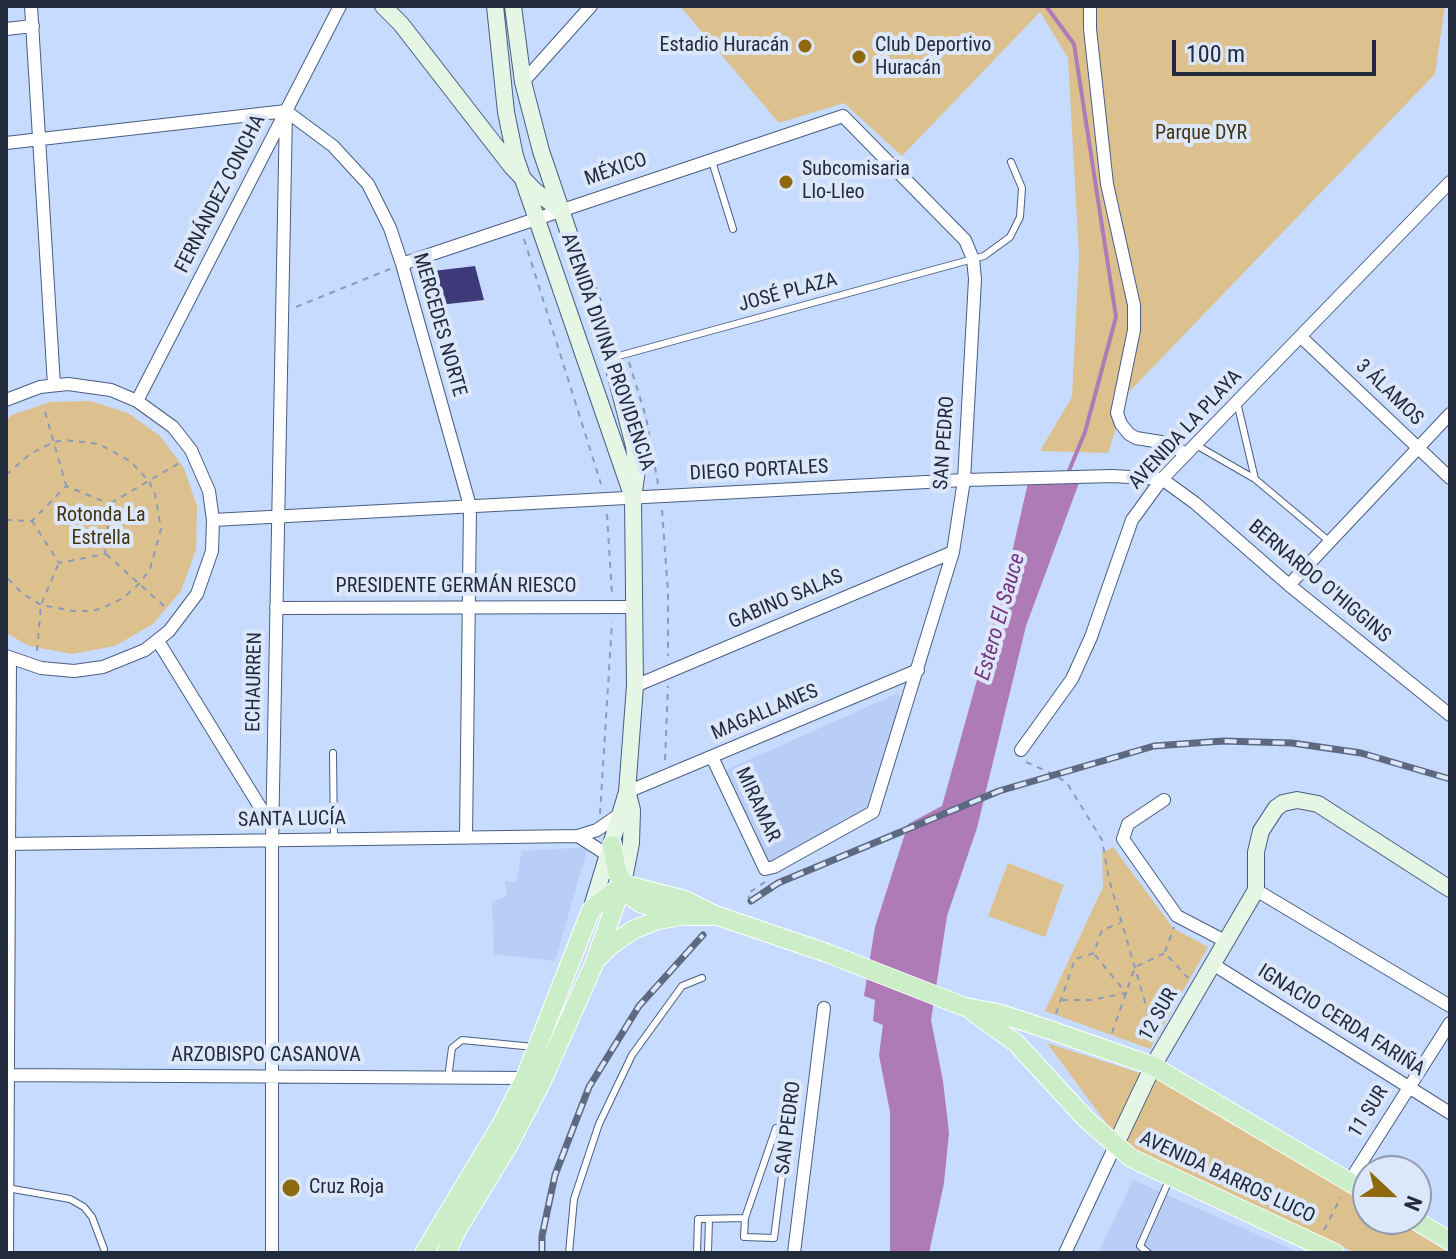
<!DOCTYPE html>
<meta charset="utf-8">
<style>
body{margin:0}
#map{position:relative;width:1456px;height:1259px;overflow:hidden;background:#c7dbff;font-family:"Roboto Condensed",sans-serif}
canvas{display:block}
.frame{position:absolute;inset:0;border:8px solid #222b3c;pointer-events:none}
.north{position:absolute;left:1352px;top:1155px;width:80px;height:80px;box-sizing:border-box;background:#dde7fa;border:2px solid #929cae;border-radius:50%;rotate:112deg;font-size:22px;font-weight:700;line-height:32px;text-align:center;color:#222b3c}
.north::after{content:'';display:block;margin:auto;width:28px;height:36px;background:#8f690e;clip-path:polygon(50% 0,100% 100%,50% 72%,0 100%)}
.scale{position:absolute;left:1172px;top:40px;width:204px;height:36px;box-sizing:border-box;border:4px solid #222b3c;border-top:0;padding-left:10px;font-size:24px;line-height:28px;white-space:nowrap;color:#222b3c;-webkit-text-stroke:6px #dde7fa;paint-order:stroke}
</style>
<div id="map">
<canvas width="1456" height="1259"></canvas>
<div class="frame"></div>
<div class="north">N</div>
<div class="scale">100 m</div>
</div>
<script>
const ctx = document.querySelector('canvas').getContext('2d');
ctx.lineJoin = 'round';
function fillPath(path, color) { ctx.fillStyle = color; ctx.fill(path, 'evenodd'); }
const poly = rows => new Path2D(rows.map(r => 'M' + r).join(''));
function trace(path, color, width, dash) { ctx.strokeStyle = color; ctx.lineWidth = width; ctx.lineCap = dash ? 'butt' : 'round'; ctx.setLineDash(dash || []); ctx.stroke(path); }
function label(font, color, halo, rows, align = 'center') {
  ctx.font = font + ' "Roboto Condensed",sans-serif'; ctx.lineWidth = 8; ctx.setLineDash([]); ctx.textBaseline = 'middle'; ctx.strokeStyle = halo; ctx.fillStyle = color; for (const [text, x, y, turn = 0] of rows) {
    ctx.save(); ctx.translate(x, y); ctx.rotate((+turn || 0) * Math.PI / 180); ctx.textAlign = isNaN(turn) ? turn : align; if (halo) ctx.strokeText(text, 0, 0); ctx.fillText(text, 0, 0); ctx.restore();
  }
}
fillPath(poly([
 [898,693,902,703,866,808,765,869,724,771],
 [588,847,555,961,494,954,492,902,507,896,505,881,516,882,522,851],
 [1133,1180,1300,1253,1098,1253]
]), '#b8cef6');
fillPath(poly([
 [680,6,1445,6,1435,74,1127,394,1108,453,1040,451,1072,397,1079,256,1068,58,1040,12,902,156,844,103,779,123],
 [90,401,128,413,160,436,184,468,197,506,196,550,181,591,153,624,115,646,72,654,29,646,6,633,6,420,12,415,50,402],
 [1113,847,1173,928,1208,947,1150,1049,1045,1011,1103,887,1102,853],
 [1008,863,1064,885,1045,937,988,916],
 [1047,1043,1155,1078,1368,1204,1368,1219,1394,1219,1450,1253,1356,1253,1143,1155,1112,1131]
]), '#dcc18f');
fillPath(poly([
 [1083,472,1026,626,977,828,947,916,931,1020,943,1081,949,1133,944,1183,929,1253,890,1253,890,1112,879,1055,883,1025,873,1021,875,1000,864,996,875,927,908,824,942,806,1011,557,1030,474]
]), '#af7bb6');
trace(poly([
 [1046,6,1074,44,1116,317,1085,432,1068,473]
]), '#af7bb6', 4);
fillPath(poly([
 [475,266,484,300,439,305,433,271]
]), '#3e3a79');
const lane = poly([
 [711,158,733,229],
 [615,357,984,256,1010,237,1020,217,1022,188,1011,162],
 [1196,445,1255,479,1237,402],
 [1255,479,1330,542],
 [333,753,334,840],
 [448,1078,452,1048,462,1040,534,1047],
 [7,1188,70,1199,84,1207,92,1217,104,1249],
 [569,1253,574,1199,599,1124,632,1055,682,986,702,978],
 [697,1253,698,1219,745,1218,776,1128,787,1137,774,1238,744,1237,745,1218],
 [708,1253,709,1219],
 [1148,1253,1140,1246,1170,1178]
]);
const street = poly([
 [31,6,54,385],
 [1090,6,1090,29,1107,184,1134,305,1134,330,1117,413,1121,424,1129,434,1136,438,1167,443,1186,454],
 [6,29,33,26],
 [523,82,591,6],
 [6,143,286,111,333,146,368,184,390,228,402,264,470,506,466,838],
 [402,264,843,116,965,240,973,259,975,279,964,480,953,552,873,812,774,867,765,869,712,757],
 [1301,337,1450,478],
 [6,400,40,387,68,384,111,390,137,401,173,427,191,450,209,491,213,520,212,551,197,594,169,631,145,650,103,667,74,671,41,668,6,656],
 [137,401,340,6],
 [1162,479,1195,503,1289,585,1450,715],
 [213,520,964,480,1113,476,1162,479],
 [1289,585,1450,414],
 [276,608,636,607],
 [158,641,273,828],
 [635,686,953,552],
 [1021,750,1072,679,1091,637,1132,520,1162,479,1450,182],
 [627,792,918,670],
 [1164,800,1128,824,1123,839,1177,916,1225,941],
 [578,836,609,856],
 [6,844,578,836,597,830,620,814],
 [1256,890,1450,1006],
 [1211,963,1450,1113],
 [6,1075,525,1078],
 [1349,1182,1450,1023],
 [7,1253,10,658],
 [272,1253,272,841,286,111],
 [794,1253,824,1008],
 [1065,1253,1115,1146]
]);
const secondary = poly([
 [383,6,401,24,512,167,534,190,561,211],
 [495,6,506,112,515,156,632,495],
 [513,6,523,82,541,151,611,357,634,446,637,470,633,498,635,686,627,792,591,910],
 [623,884,631,843,632,810,628,794],
 [1115,1146,1153,1066,1256,890,1256,852,1261,831,1276,808,1283,803,1297,800,1318,804,1450,889]
]);
const primary = poly([
 [612,845,617,872,632,897,640,903,685,916,712,916],
 [623,884,685,900,715,915,827,953,965,1007,998,1013,1050,1030,1153,1066,1368,1193],
 [598,958,611,945,633,930,658,920,676,917],
 [973,1012,1016,1043,1087,1120,1131,1158,1335,1253],
 [1413,1219,1450,1241],
 [424,1253,501,1125,525,1078,591,910,623,884],
 [446,1253,458,1228,508,1146,541,1083,594,964,622,886]
]);
trace(lane, '#495e85', 8);
trace(street, '#495e85', 14);
trace(secondary, '#495e85', 18);
trace(primary, '#fff', 20);
trace(poly([
 [524,239,601,484],
 [296,307,390,269],
 [629,362,646,417,658,484],
 [45,412,66,485],
 [6,475,30,454,54,442,65,440,99,444,130,461,149,481,155,494,161,529,150,569,139,584,123,598,107,606,93,611,73,611,41,605,23,594,6,577],
 [111,503,181,462],
 [662,510,668,592,668,656],
 [607,514,612,595],
 [6,520,32,521,66,486,110,504,105,554,59,563,32,521],
 [106,554,164,606],
 [37,651,41,605,58,565],
 [665,760,668,686],
 [1026,762,1055,775,1067,783,1102,840,1109,879,1154,1033],
 [600,814,612,622],
 [751,901,747,894,765,882],
 [1165,952,1174,927],
 [1062,1000,1092,1000,1126,993,1095,955],
 [1056,1014,1075,959,1094,953,1102,930,1120,923],
 [1112,1033,1135,967,1165,953,1188,978],
 [1324,1230,1341,1197]
]), '#8b9bb9', 2, [6, 6]);
trace(lane, '#fff', 6);
trace(street, '#fff', 12);
trace(secondary, '#e5f7e4', 16);
trace(primary, '#cbeec9', 18);
const rail = poly([
 [751,901,778,883,999,791,1154,746,1223,741,1292,743,1361,753,1450,779],
 [542,1253,542,1236,555,1175,589,1087,639,1006,703,935]
]);
trace(rail, '#5c6981', 7);
trace(rail, '#dde7fa', 4, [12]);
for (const [x, y, r, color] of [
 [805,46,8,"#8f690e"],
 [859,57,8,"#8f690e"],
 [786,182,8,"#8f690e"],
 [291,1188,10,"#8f690e"]
]) { const dot = new Path2D(); dot.arc(x, y, r, 0, 2 * Math.PI); ctx.fillStyle = color; ctx.fill(dot); trace(dot, '#dde7fa', 3); }
label('20px', '#222b3c', '#dde7fa', [
 ["Estadio Huracán",789,46,"right"],
 ["Club Deportivo",875,46],
 ["Huracán",875,69],
 ["Subcomisaria",802,170],
 ["Llo-Lleo",802,193],
 ["Cruz Roja",309,1188]
], 'left');
label('20px', '#433311', '#dde7fa', [
 ["Parque DYR",1201,134],
 ["Rotonda La",101,516],
 ["Estrella",101,539]
]);
label('20px', '#222b3c', '#dde7fa', [
 ["MÉXICO",616,170,-19],
 ["FERNÁNDEZ CONCHA",221,194,-63],
 ["JOSÉ PLAZA",788,293,-15],
 ["MERCEDES NORTE",439,325,74],
 ["AVENIDA DIVINA PROVIDENCIA",607,352,71],
 ["3 ÁLAMOS",1389,393,44],
 ["AVENIDA LA PLAYA",1186,430,-47],
 ["SAN PEDRO",945,443,-86],
 ["DIEGO PORTALES",759,471,-3],
 ["BERNARDO O'HIGGINS",1319,582,40],
 ["PRESIDENTE GERMÁN RIESCO",456,587],
 ["GABINO SALAS",786,600,-23],
 ["ECHAURREN",255,682,-89],
 ["MAGALLANES",765,713,-23],
 ["MIRAMAR",757,805,65],
 ["SANTA LUCÍA",292,820,-1],
 ["12 SUR",1159,1015,-60],
 ["IGNACIO CERDA FARIÑA",1341,1021,32],
 ["ARZOBISPO CASANOVA",266,1056],
 ["11 SUR",1369,1112,-58],
 ["SAN PEDRO",789,1128,-83],
 ["AVENIDA BARROS LUCO",1227,1178,25]
]);
label('italic 22px', '#75347d', '#dde7fa', [
 ["Estero El Sauce",1001,617,-74]
]);
</script>
